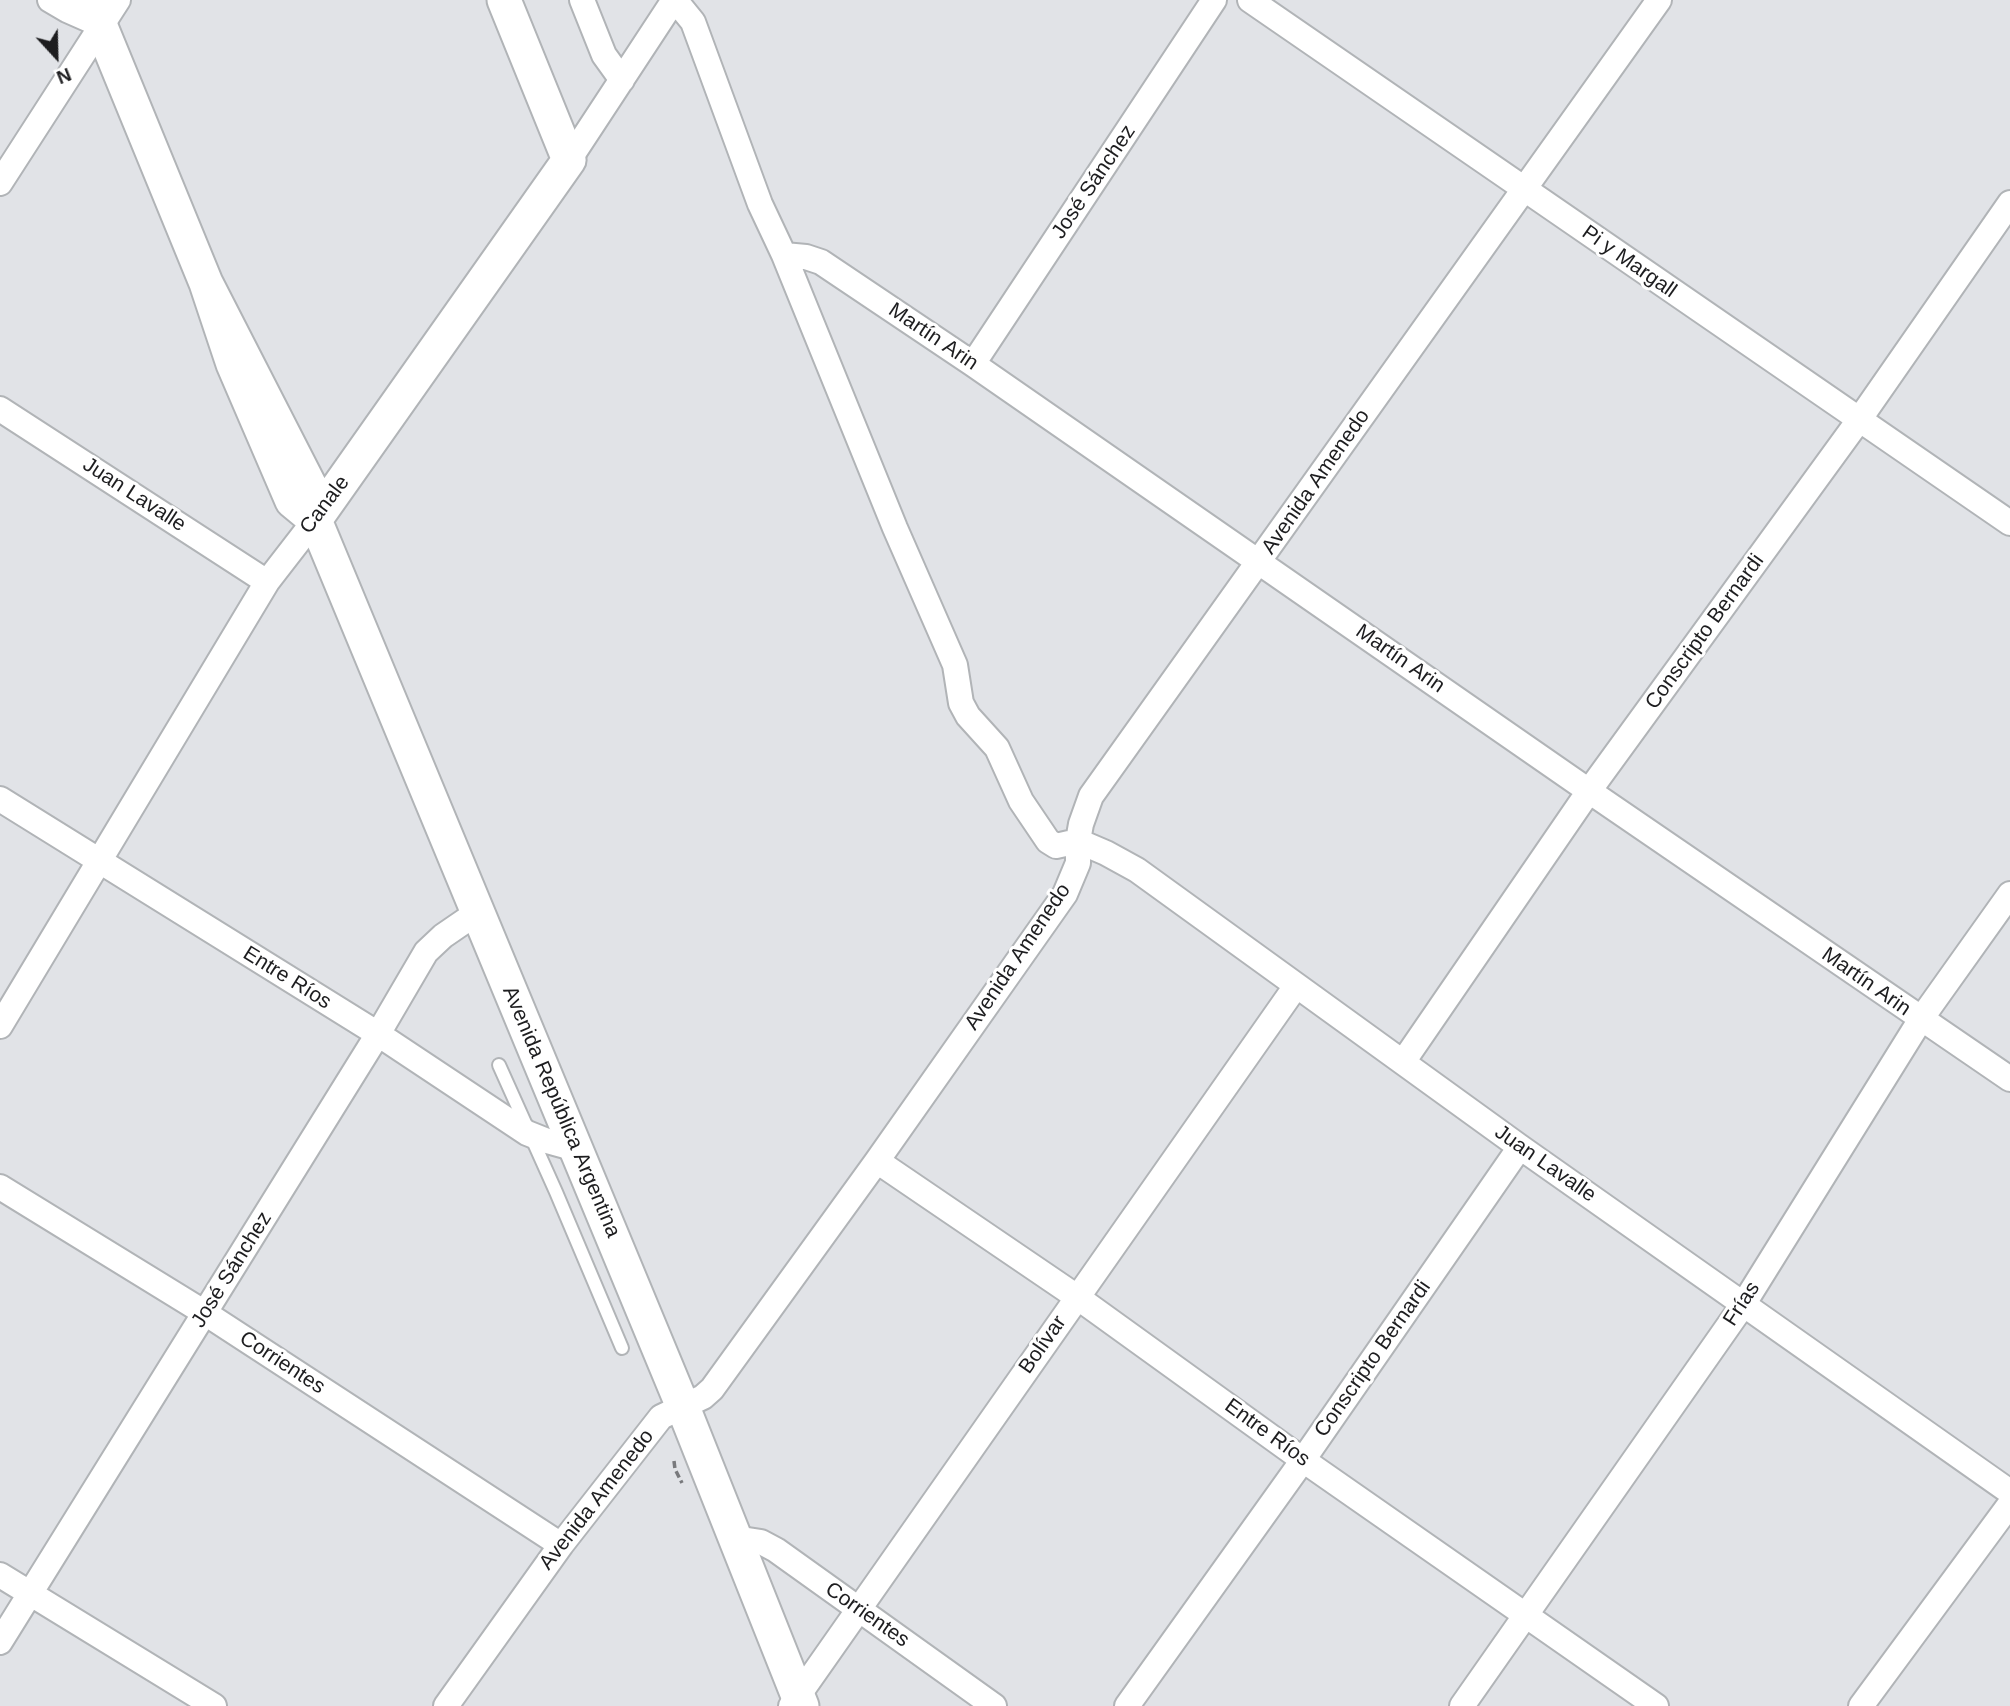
<!DOCTYPE html>
<meta charset="utf-8">
<style>
body{margin:0}
#map{position:relative;width:2010px;height:1706px;overflow:hidden;background:#e1e3e7;font-family:Arial,sans-serif}
canvas{display:block}
.north{position:absolute;left:21px;top:21px;width:70px;height:70px;-webkit-text-stroke:5px #fff;paint-order:stroke;rotate:158deg;font-size:19px;font-weight:700;line-height:28px;text-align:center;color:#1d1d1f}
.north::after{content:'';display:block;margin:auto;width:24px;height:32px;background:#1d1d1f;clip-path:polygon(50% 0,100% 100%,50% 72%,0 100%)}
</style>
<div id="map">
<canvas width="2010" height="1706"></canvas>
<div class="north">N</div>
</div>
<script>
const ctx = document.querySelector('canvas').getContext('2d');
ctx.lineJoin = 'round';
const poly = rows => new Path2D(rows.map(r => 'M' + r).join(''));
function trace(path, color, width, dash) { ctx.strokeStyle = color; ctx.lineWidth = width; ctx.lineCap = dash ? 'butt' : 'round'; ctx.setLineDash(dash || []); ctx.stroke(path); }
function label(font, color, halo, rows, align = 'center') {
  ctx.font = font + ' Arial,sans-serif'; ctx.lineWidth = 6; ctx.setLineDash([]); ctx.textBaseline = 'middle'; ctx.strokeStyle = halo; ctx.fillStyle = color; for (const [text, x, y, turn = 0] of rows) {
    ctx.save(); ctx.translate(x, y); ctx.rotate((+turn || 0) * Math.PI / 180); ctx.textAlign = isNaN(turn) ? turn : align; if (halo) ctx.strokeText(text, 0, 0); ctx.fillText(text, 0, 0); ctx.restore();
  }
}
const lane = poly([
 [499,1065,556,1192,622,1348]
]);
const street = poly([
 [50,0,67,10,101,25],
 [582,0,604,55,622,80],
 [675,0,693,22,760,204,784,255,895,528,955,665,961,703,968,716,997,748,1021,801,1048,841,1056,846,1078,841,1106,853,1137,870,1520,1147,2010,1492],
 [1250,0,2010,523],
 [569,160,674,0],
 [0,183,118,0],
 [784,255,806,257,821,262,973,364,1589,791,2010,1079],
 [973,364,1214,0],
 [0,409,267,582],
 [0,799,378,1034,527,1133,547,1141,576,1149],
 [0,1026,267,582,315,520],
 [1403,1062,1589,791,1859,420,2010,203],
 [877,1161,1077,1297,1303,1460,1656,1706],
 [0,1187,205,1313,561,1545],
 [735,1538,761,1542,776,1550,994,1706],
 [0,1575,214,1706],
 [0,1642,378,1034,426,952,443,936,478,912],
 [446,1706,561,1545,661,1417,703,1397,712,1389,877,1161,1065,894,1078,863,1078,841,1081,824,1091,796,1659,0],
 [791,1706,1296,986],
 [1127,1706,1303,1460,1520,1147],
 [1462,1706,1743,1305,1921,1019,2010,894],
 [1861,1706,2010,1504]
]);
const secondary = poly([
 [90,0,206,283],
 [315,520,292,501,233,364,206,283,313,492,315,520,683,1407,802,1706],
 [315,520,569,160,504,0]
]);
trace(lane, '#b1b4b7', 16);
trace(street, '#b1b4b7', 28);
trace(secondary, '#b1b4b7', 37);
trace(poly([
 [674,1461,675,1469,682,1483]
]), '#78797c', 3.5, [7, 3.5]);
trace(lane, '#fff', 12);
trace(street, '#fff', 24);
trace(secondary, '#fff', 33);
label('21px', '#1d1d1f', '#fff', [
 ["José Sánchez",1094,182,-56],
 ["Pi y Margall",1629,262,35],
 ["Martín Arin",933,337,34],
 ["Avenida Amenedo",1316,482,-55],
 ["Juan Lavalle",134,495,33],
 ["Canale",325,505,-53],
 ["Conscripto Bernardi",1705,632,-54],
 ["Martín Arin",1400,659,35],
 ["Avenida Amenedo",1018,957,-56],
 ["Entre Ríos",287,978,32],
 ["Martín Arin",1866,982,35],
 ["Avenida República Argentina",561,1112,67],
 ["Juan Lavalle",1545,1164,35],
 ["José Sánchez",232,1270,-58],
 ["Frías",1742,1304,-57],
 ["Bolívar",1043,1345,-55],
 ["Conscripto Bernardi",1373,1359,-55],
 ["Corrientes",282,1363,33],
 ["Entre Ríos",1267,1433,36],
 ["Avenida Amenedo",597,1500,-52],
 ["Corrientes",867,1615,35]
]);
</script>
